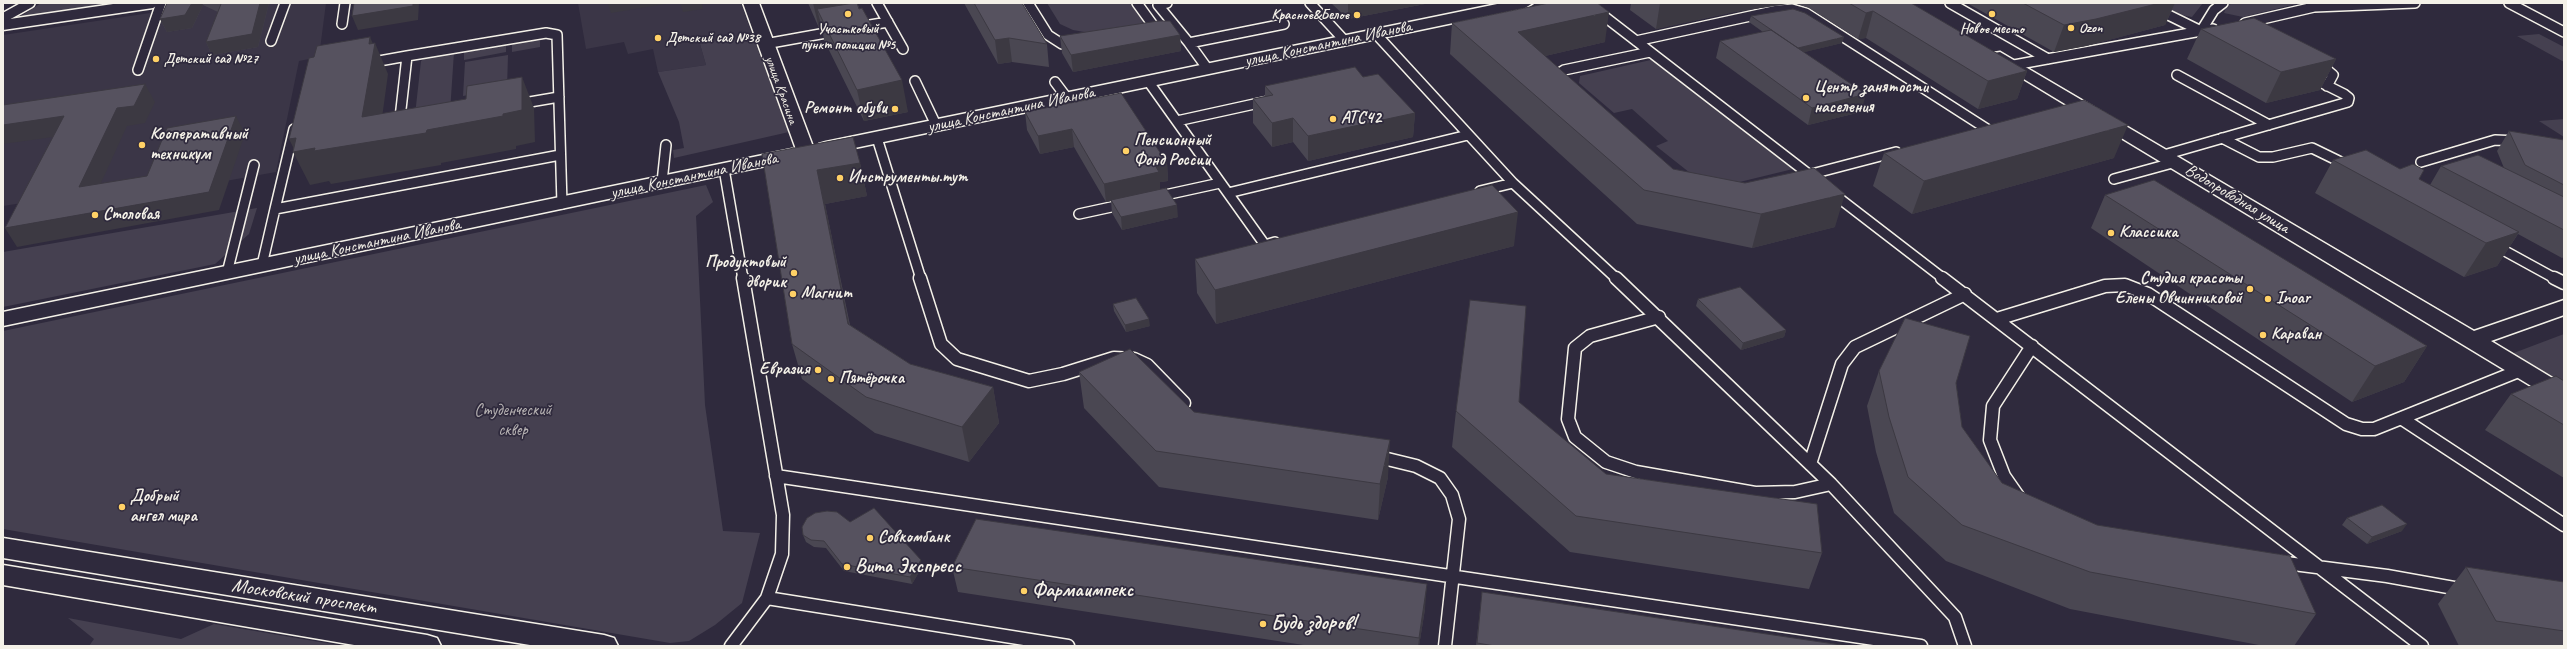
<!DOCTYPE html>
<meta charset="utf-8">
<style>
body{margin:0}
#map{position:relative;width:2567px;height:649px;overflow:hidden;background:#2f2a3d;font-family:Caveat,sans-serif}
canvas{display:block}
.frame{position:absolute;inset:0;border:4px solid #f4f1e8;pointer-events:none}
</style>
<div id="map">
<canvas width="2567" height="649"></canvas>
<div class="frame"></div>
</div>
<script>
const ctx = document.querySelector('canvas').getContext('2d');
ctx.lineJoin = 'round';
function fillPath(path, color) { ctx.fillStyle = color; ctx.fill(path, 'evenodd'); }
const poly = rows => new Path2D(rows.map(r => 'M' + r).join(''));
function trace(path, color, width, dash) { ctx.strokeStyle = color; ctx.lineWidth = width; ctx.lineCap = dash ? 'butt' : 'round'; ctx.setLineDash(dash || []); ctx.stroke(path); }
function label(font, color, halo, rows, align = 'center') {
  ctx.font = font + ' Caveat,sans-serif'; ctx.lineWidth = 3.5; ctx.setLineDash([]); ctx.textBaseline = 'middle'; ctx.strokeStyle = halo; ctx.fillStyle = color; for (const [text, x, y, turn = 0] of rows) {
    ctx.save(); ctx.translate(x, y); ctx.rotate((+turn || 0) * Math.PI / 180); ctx.textAlign = isNaN(turn) ? turn : align; if (halo) ctx.strokeText(text, 0, 0); ctx.fillText(text, 0, 0); ctx.restore();
  }
}
fillPath(poly([
 [217,3,326,3,319,57,299,61,276,172,91,205,41,200,3,206,3,35],
 [578,3,741,3,752,34,700,44,706,65,658,72,653,49,628,54,624,42,586,49]
]), '#3b3647');
fillPath(poly([
 [41,3,117,3,20,17],
 [1047,3,1133,3,1145,18,1141,25,1090,33,1073,30,1060,24],
 [2156,3,2203,3,2192,17,2181,15],
 [2235,3,2300,3,2243,17,2224,13,2227,5],
 [752,34,789,132,674,158,673,150,684,148,679,122,658,72,706,65,700,44],
 [2539,34,2564,47,2564,62,2517,36],
 [536,39,536,41,540,41,540,47,512,52,512,45,517,42],
 [506,43,506,52,464,60,464,50],
 [454,52,450,112,415,115,421,61,428,56],
 [508,55,507,88,463,96,465,62],
 [1655,59,1793,169,1719,187,1704,184,1656,146,1668,141,1632,109,1614,113,1579,83,1580,76],
 [2564,119,2564,137,2539,121],
 [706,185,713,202,696,216,705,405,723,531,760,533,742,603,715,625,689,641,670,643,3,529,3,331],
 [257,208,249,234,215,264,3,307,3,252],
 [2564,334,2564,385,2511,354],
 [68,618,181,639,214,624,343,646,89,646,94,639]
]), '#454050');
const serviceFar1 = poly([
 [877,3,903,49],
 [1028,3,1048,35,1062,44,1075,44],
 [1137,3,1158,32],
 [1167,3,1158,5,1189,43,1284,24],
 [1310,3,1344,40],
 [1587,3,1815,179],
 [1950,3,2048,59],
 [2144,3,2201,31,2213,29],
 [2509,3,2564,32],
 [3,18,30,3],
 [2245,23,2314,7,2415,3],
 [342,24,345,3],
 [858,27,888,22],
 [1376,34,1513,183,1617,279],
 [271,41,285,3],
 [1636,41,1778,10,1792,9,1806,13,1987,129],
 [1189,43,1207,68],
 [765,44,837,31],
 [368,63,407,56],
 [2319,63,2333,75,2327,86],
 [2014,65,2201,31,2214,10,2223,3],
 [138,70,161,3],
 [2177,75,2269,125],
 [915,81,936,125],
 [1148,81,1265,245,1275,242],
 [1055,82,1067,98],
 [1557,82,1556,75,1564,70,1650,52],
 [518,104,559,97],
 [404,121,400,118,407,56,546,33,557,35,562,204],
 [1177,121,1268,101],
 [877,138,921,279],
 [2222,138,2259,157,2273,157,2312,148,2349,166],
 [2164,155,2348,102,2349,98,2344,94,2310,77],
 [2421,162,2495,140,2519,141],
 [724,169,743,279],
 [1804,176,1896,152],
 [2114,179,2176,162],
 [662,182,666,145],
 [1480,191,1513,183],
 [1831,192,1944,279],
 [1228,193,1468,135],
 [1156,197,1220,183],
 [275,209,294,129],
 [1079,214,1125,204],
 [2494,245,2556,279],
 [262,265,275,209,560,155],
 [227,273,254,165]
]);
const service = poly([
 [920,278,941,344,957,359,1029,381,1063,374,1114,358,1134,359,1147,365,1184,403],
 [1616,278,1831,484,1955,617,1965,646],
 [1942,278,2422,646],
 [2554,278,2564,283],
 [1659,317,1590,336,1575,348,1568,419,1575,437,1606,462,1636,472,1755,493,1795,492,1831,484],
 [1997,319,2105,286,2125,285,2148,294,2346,424,2362,429,2374,429,2521,370],
 [2401,418,2564,525],
 [1375,456,1416,466,1440,478,1452,495,1459,519,1445,646],
 [1810,464,1842,364,1855,347,1965,294],
 [776,476,1921,646],
 [2020,499,2004,476,1990,440,1993,406,2032,346],
 [2278,562,2387,576,2465,590],
 [767,598,1068,646],
 [731,646,767,598,782,554,783,515,743,278]
]);
const minor = poly([
 [120,3,161,3,153,8,3,30,3,20,120,3],
 [743,3,759,3,815,152,813,156,806,158,799,156,797,152,743,3],
 [2000,52,2474,331,2564,300,2564,315,2491,341,2564,385,2564,403,2556,401,1994,61,1992,57,1994,53,2000,52]
]);
const tertiary = poly([
 [1502,3,1533,3,1525,8,826,154,819,152,817,148,819,144,826,142,1502,3],
 [792,149,799,151,801,155,799,159,3,326,3,312,792,149]
]);
const primary = poly([
 [3,538,604,635,614,638,618,646,536,646,3,558,3,538],
 [3,565,427,635,437,638,441,646,360,646,3,585,3,565]
]);
trace(serviceFar1, '#f4f1e8', 12);
trace(service, '#f4f1e8', 15);
trace(minor, '#f4f1e8', 3);
trace(tertiary, '#f4f1e8', 3);
trace(primary, '#f4f1e8', 3);
trace(serviceFar1, '#2f2a3d', 9);
trace(service, '#2f2a3d', 12);
fillPath(minor, '#2f2a3d');
fillPath(tertiary, '#2f2a3d');
fillPath(primary, '#2f2a3d');
fillPath(poly([
 [167,3,269,3,258,47,212,55,206,42,218,12,203,5,192,28,167,32,160,19],
 [808,3,857,3,908,112,864,121,824,40,822,28,819,28],
 [964,3,1024,3,1023,5,1047,44,1049,67,1012,62,998,64],
 [1331,3,1430,3,1348,19],
 [1631,3,1911,3,2027,71,2017,99,1978,109,1866,38,1858,39,1809,8,1794,3,1734,12,1656,29,1630,10],
 [1967,3,2175,3,2165,25,2086,46,2054,52],
 [1751,16,1842,43,1804,52,1861,112,1808,125,1716,58,1720,41,1763,32,1749,22],
 [1452,23,1605,42,1545,56,1673,169,1835,227,1752,248,1637,224,1450,54],
 [2201,29,2336,59,2320,90,2266,103,2187,59],
 [1180,35,1181,51,1073,72,1062,53,1060,36],
 [1363,77,1415,113,1413,137,1308,161,1293,142,1272,147,1253,123,1253,99,1265,96,1265,86],
 [1025,112,1167,163,1168,181,1160,182,1160,189,1178,217,1122,230,1112,213,1111,201,1106,202,1074,147,1040,154,1027,130],
 [2509,131,2564,140,2564,257,2562,258,2518,234,2497,266,2464,277,2315,193,2333,160,2430,185,2441,166,2504,168,2497,151],
 [1884,153,2114,158,1912,214,1873,186],
 [762,154,860,163,867,196,825,204,850,325,910,364,993,387,999,423,969,462,875,433,802,379,792,344],
 [2105,195,2427,346,2404,382,2352,402,2091,228],
 [1514,246,1216,324,1197,293,1195,259],
 [1698,299,1786,330,1784,337,1741,350,1696,306],
 [1113,304,1150,326,1126,332,1114,311],
 [1879,371,1956,383,1962,427,2002,483,2097,525,2316,614,2294,646,2264,646,2070,609,1946,561,1894,513,1876,452,1867,406],
 [1079,372,1194,412,1388,477,1378,520,1159,487,1084,408],
 [2564,381,2564,478,2485,430,2511,394],
 [1456,411,1606,474,1822,553,1809,589,1570,552,1452,447],
 [2347,518,2402,531,2367,544,2342,525],
 [850,522,922,567,912,584,844,571,826,548,814,547,806,542,803,535],
 [952,567,1425,609,1419,646,1310,646,958,592],
 [2466,567,2564,582,2564,646,2459,646,2438,604],
 [1482,592,1848,646,1476,646]
]), '#4a4752');
fillPath(poly([
 [192,3,202,3,203,5,192,28,167,32,160,19],
 [260,3,269,3,258,47,212,55,206,42],
 [413,3,419,3,418,20,358,30,352,16],
 [612,3,672,3,611,13,608,4],
 [680,3,702,3,703,9,683,12],
 [813,3,854,3,817,9,822,28,819,28],
 [1348,3,1430,3,1348,19],
 [1660,3,1794,3,1734,12,1656,29],
 [2160,3,2175,3,2165,25,2086,46,2054,52,2064,25],
 [1873,11,1866,38,1858,39,1866,13],
 [1609,12,1605,42,1515,63,1518,32],
 [1180,35,1181,51,1073,72,1071,55],
 [370,37,374,46,375,43,388,74,379,140,503,114,522,77,534,108,535,142,516,146,516,149,441,163,441,165,331,184,329,181,310,185,293,152,295,151,289,139,296,138,362,117,369,44],
 [1844,37,1842,43,1797,54,1798,48],
 [1009,38,1012,62,998,64,995,40],
 [2336,59,2320,90,2266,103,2281,72],
 [2027,71,2017,99,1978,109,1988,81],
 [902,80,908,112,864,121,857,90],
 [145,84,155,102,145,123,127,126,91,205,79,187,117,108],
 [1866,94,1861,112,1808,125,1812,108],
 [1415,113,1413,137,1308,161,1308,136],
 [64,116,75,134,3,144,3,125],
 [236,116,245,134,219,210,17,247,5,228,209,192],
 [1293,118,1293,142,1272,147,1272,123],
 [2128,125,2114,158,1912,214,1924,181],
 [1072,129,1074,147,1040,154,1038,136],
 [860,163,867,196,825,204,856,359,848,324,817,170],
 [1167,163,1168,181,1160,182,1160,190,1106,202,1104,184,1155,165],
 [1845,194,1835,227,1752,248,1761,214],
 [1177,205,1178,217,1122,230,1121,217],
 [1518,212,1514,246,1216,324,1215,290],
 [2519,232,2497,266,2464,277,2486,243],
 [1149,319,1150,326,1126,332,1125,325],
 [1786,330,1784,337,1741,350,1743,343],
 [2427,346,2404,382,2352,402,2375,366],
 [993,387,999,423,969,462,962,427],
 [1390,440,1388,477,1378,520,1380,484],
 [2407,524,2402,531,2367,544,2372,537],
 [921,560,922,567,912,584,910,577],
 [1427,584,1425,609,1419,646,1418,646]
]), '#3c3942');
const building = poly([
 [167,3,192,3,185,15,160,19,167,3],
 [220,3,260,3,252,34,206,42,221,4,220,3],
 [354,3,413,3,413,6,352,16,354,3],
 [854,3,857,3,859,9,862,8,902,80,857,90,817,9,854,3],
 [974,3,1022,3,1047,44,1009,38,995,40,974,3],
 [1549,3,1597,3,1609,12,1518,32,1673,169,1745,183,1814,168,1845,194,1761,214,1644,190,1452,23,1549,3],
 [1849,3,1911,3,2027,71,1988,81,1873,11,1866,13,1849,3],
 [2023,3,2160,3,2096,19,2064,25,2023,3],
 [1793,9,1805,13,1844,37,1798,48,1751,16,1793,9],
 [2254,18,2336,59,2281,72,2201,29,2254,18],
 [1158,21,1170,21,1180,35,1071,55,1060,36,1158,21],
 [1771,30,1866,94,1812,108,1720,41,1771,30],
 [370,37,369,44,375,43,362,117,466,99,467,86,522,77,522,110,503,114,503,116,427,130,426,133,314,151,315,148,293,152,296,138,289,139,309,58,314,57,317,46,370,37],
 [1355,67,1363,77,1378,74,1415,113,1308,136,1293,118,1272,123,1253,99,1273,95,1265,86,1355,67],
 [145,84,134,106,117,108,79,187,147,176,167,128,236,116,209,192,5,228,64,116,3,125,3,105,145,84],
 [1121,93,1167,163,1155,165,1159,172,1104,184,1072,129,1038,136,1025,112,1121,93],
 [2084,100,2128,125,1924,181,1884,153,2084,100],
 [2509,131,2564,140,2564,185,2525,165,2509,131],
 [853,137,860,163,817,170,848,324,910,364,993,387,962,427,866,397,792,344,762,154,853,137],
 [2366,150,2400,169,2413,164,2424,170,2419,179,2519,232,2486,243,2333,160,2366,150],
 [2478,155,2564,197,2564,230,2441,166,2478,155],
 [2154,180,2427,346,2375,366,2105,195,2154,180],
 [1492,185,1518,212,1215,290,1195,259,1492,185],
 [1166,188,1177,205,1121,217,1111,200,1166,188],
 [1740,287,1786,330,1743,343,1698,299,1740,287],
 [1136,298,1149,319,1125,325,1113,304,1136,298],
 [1470,300,1526,306,1519,402,1606,474,1817,504,1822,553,1576,516,1456,411,1470,300],
 [1905,318,1970,336,1956,383,1962,427,2002,483,2097,525,2290,556,2316,614,2090,572,1962,525,1908,477,1889,417,1879,371,1905,318],
 [1130,349,1194,412,1390,440,1380,484,1156,451,1079,372,1130,349],
 [2556,376,2564,381,2564,425,2511,394,2556,376],
 [2382,505,2407,524,2372,537,2347,518,2382,505],
 [874,508,921,560,910,577,842,564,824,541,811,540,803,535,802,527,807,518,815,513,827,511,837,512,850,522,874,508],
 [976,519,1427,584,1419,638,952,567,976,519],
 [2466,567,2564,582,2564,631,2496,621,2466,567],
 [1482,592,1848,646,1495,646,1477,643,1482,592]
]);
fillPath(building, '#56525f');
trace(building, '#3c3942', 1);
for (const [x, y, r, color] of [
 [848,14,4,"#ffd166"],
 [1992,14,4,"#ffd166"],
 [1357,15,4,"#ffd166"],
 [2071,28,4,"#ffd166"],
 [658,38,4,"#ffd166"],
 [156,59,4,"#ffd166"],
 [1806,98,4,"#ffd166"],
 [895,109,4,"#ffd166"],
 [1333,119,4,"#ffd166"],
 [142,145,4,"#ffd166"],
 [1126,151,4,"#ffd166"],
 [840,178,4,"#ffd166"],
 [95,215,4,"#ffd166"],
 [2111,233,4,"#ffd166"],
 [794,273,4,"#ffd166"],
 [2250,289,4,"#ffd166"],
 [793,294,4,"#ffd166"],
 [2268,299,4,"#ffd166"],
 [2263,335,4,"#ffd166"],
 [818,370,4,"#ffd166"],
 [831,379,4,"#ffd166"],
 [122,507,4,"#ffd166"],
 [870,538,4,"#ffd166"],
 [847,567,4,"#ffd166"],
 [1024,591,4,"#ffd166"],
 [1263,624,4,"#ffd166"]
]) { const dot = new Path2D(); dot.arc(x, y, r, 0, 2 * Math.PI); ctx.fillStyle = color; ctx.fill(dot); trace(dot, '#2f2a3d', 1.5); }
label('bold 14px', '#f4f1e8', '#2f2a3d', [
 ["Красное&Белое",1349,15,"right"],
 ["Ozon",2079,28],
 ["Участковый",848,29,"center"],
 ["пункт полиции №5",848,45,"center"],
 ["Новое место",1992,29,"center"],
 ["Детский сад №38",666,38],
 ["Детский сад №27",164,59]
], 'left');
label('14px', '#f4f1e8', '#2f2a3d', [
 ["улица Красина",781,90,70]
]);
label('17px', '#f4f1e8', '#2f2a3d', [
 ["улица Константина Иванова",1328,44,-12],
 ["улица Константина Иванова",1011,110,-12],
 ["улица Константина Иванова",694,176,-12],
 ["Водопроводная улица",2237,199,31],
 ["улица Константина Иванова",377,242,-12]
]);
label('bold 17px', '#f4f1e8', '#2f2a3d', [
 ["Центр занятости",1814,88],
 ["населения",1814,108],
 ["Ремонт обуви",887,109,"right"],
 ["АТС42",1341,119],
 ["Кооперативный",150,135],
 ["техникум",150,155],
 ["Пенсионный",1134,141],
 ["Фонд России",1134,161],
 ["Инструменты.тут",848,178],
 ["Столовая",103,215],
 ["Классика",2119,233],
 ["Продуктовый",786,263,"right"],
 ["дворик",786,283,"right"],
 ["Студия красоты",2242,279,"right"],
 ["Елены Овчинниковой",2242,299,"right"],
 ["Магнит",801,294],
 ["Inoar",2276,299],
 ["Караван",2271,335],
 ["Евразия",810,370,"right"],
 ["Пятёрочка",839,379],
 ["Добрый",130,497],
 ["ангел мира",130,517],
 ["Совкомбанк",878,538]
], 'left');
label('17px', '#b7b3b3', '#2f2a3d', [
 ["Студенческий",513,411],
 ["сквер",513,431]
]);
label('bold 20px', '#f4f1e8', '#2f2a3d', [
 ["Вита Экспресс",855,567],
 ["Фармаимпекс",1032,591],
 ["Будь здоров!",1271,624]
], 'left');
label('20px', '#f4f1e8', '#2f2a3d', [
 ["Московский проспект",304,597,9]
]);
</script>
